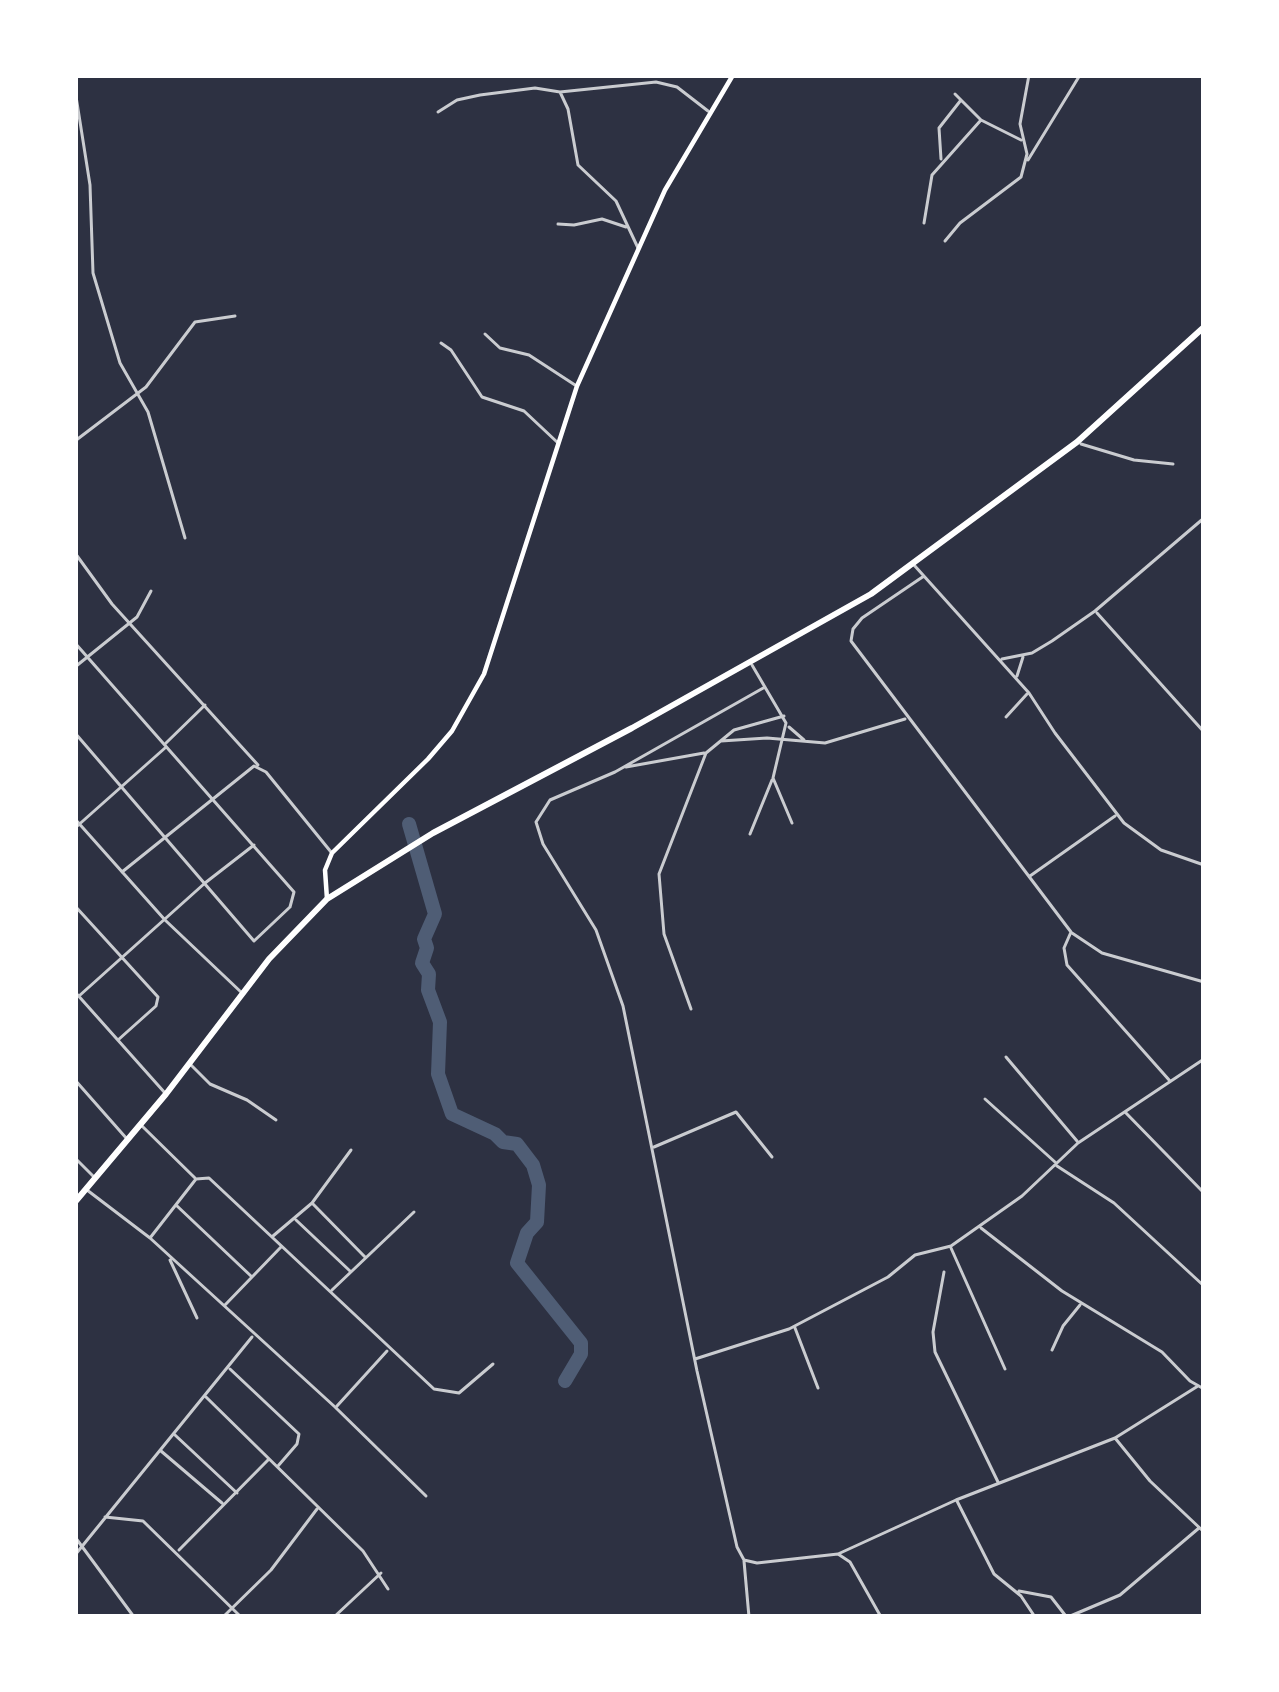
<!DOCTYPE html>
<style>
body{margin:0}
#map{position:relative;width:1279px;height:1692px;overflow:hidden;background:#2d3142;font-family:Jost,sans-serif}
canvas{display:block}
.frame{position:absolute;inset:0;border:78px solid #fff;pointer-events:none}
</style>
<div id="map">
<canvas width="1279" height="1692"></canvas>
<div class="frame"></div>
</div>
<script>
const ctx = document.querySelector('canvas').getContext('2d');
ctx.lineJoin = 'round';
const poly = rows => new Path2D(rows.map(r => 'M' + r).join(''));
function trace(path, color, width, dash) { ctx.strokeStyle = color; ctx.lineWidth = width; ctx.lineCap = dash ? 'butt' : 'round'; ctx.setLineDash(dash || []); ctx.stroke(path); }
trace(poly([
 [409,824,435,914,424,939,427,948,422,963,429,974,428,990,440,1022,438,1074,452,1114,495,1134,503,1142,517,1144,533,1165,539,1185,537,1222,527,1233,517,1263,581,1343,581,1354,565,1381]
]), '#4f5d75', 14);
trace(poly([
 [77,75,75,90,90,185,93,273,120,363,148,412,185,538],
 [560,92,656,82,677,87,708,111],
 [955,94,981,120,1021,140],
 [438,112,457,100,480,95,535,88,560,92,568,109,578,165,616,201,638,248],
 [941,159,939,128,961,100],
 [1028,160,1080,75],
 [924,223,932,175,981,120],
 [558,224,574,225,602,219,626,227],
 [945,241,960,223,1021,177,1027,154,1020,124,1029,75],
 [485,334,500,348,529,355,575,385],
 [441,343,451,350,482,397,524,411,557,442],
 [75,441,146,387,195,322,235,316],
 [1081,444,1134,460,1173,464],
 [75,553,112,604,258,765],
 [914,565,1029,693,1055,733,1124,823,1161,850,1204,865],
 [924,576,862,618,853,629,851,641,1071,932,1064,948,1067,965,1170,1081],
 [1097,613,1204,732],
 [75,643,294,892,290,907,254,941,75,733],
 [1002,659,1032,653,1052,641,1095,611,1204,518],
 [752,665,786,723,773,778,792,823],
 [75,667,137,617,151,591],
 [1017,676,1023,657],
 [765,687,615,772,550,800,536,822,543,844,596,930,623,1006,697,1371,737,1547,744,1560,757,1563,838,1554,850,1562,881,1617],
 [1006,717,1027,694],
 [789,727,804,740],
 [721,741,767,738,825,743,905,719],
 [166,743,205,705],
 [626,767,704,753],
 [75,819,165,920,242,993],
 [75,828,165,748],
 [750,834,772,780],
 [122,872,254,766,266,772,331,852],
 [1030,876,1115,816],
 [75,906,158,997,156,1006,118,1040],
 [1072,933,1102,953,1204,982],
 [75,992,165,1093],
 [79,996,205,883,254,845],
 [691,1009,664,934,659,874,706,753,734,730,784,716],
 [1006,1057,1077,1141],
 [191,1065,210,1084,247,1100,276,1120],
 [75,1080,127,1139],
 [985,1099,1055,1162],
 [1125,1112,1204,1193],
 [142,1126,195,1178],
 [654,1147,736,1112,772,1157],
 [75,1158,95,1178],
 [1057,1166,1114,1203,1204,1286],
 [87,1190,150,1238,335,1407,426,1496],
 [313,1204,365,1257],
 [176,1205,252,1277],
 [296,1220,350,1271],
 [981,1228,1062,1291,1162,1352,1190,1381,1204,1389],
 [273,1236,312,1203,351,1150],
 [150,1238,196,1179,209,1178,434,1389,459,1393,493,1364],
 [951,1248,1005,1369],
 [170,1260,197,1318],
 [944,1272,933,1332,935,1352,998,1482],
 [332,1290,414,1212],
 [225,1305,281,1247],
 [795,1328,818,1388],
 [1052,1350,1063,1326,1080,1305],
 [695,1359,789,1329,888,1277,915,1255,951,1246,1022,1196,1078,1143,1204,1059],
 [230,1369,299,1434,297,1444,278,1466],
 [206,1397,363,1551,388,1589],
 [337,1406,387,1351],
 [175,1435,237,1493],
 [1115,1438,1150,1481,1204,1532],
 [161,1451,222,1503],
 [957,1501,994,1574,1021,1596,1035,1617],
 [105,1517,143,1521,241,1617],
 [75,1537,134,1617],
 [179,1550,268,1460],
 [838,1554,956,1500,1115,1438,1198,1386],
 [75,1555,252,1337],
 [744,1561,749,1617],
 [1019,1591,1051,1597,1065,1615],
 [223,1617,271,1570,317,1509],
 [334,1617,381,1573],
 [1068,1617,1120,1595,1199,1528]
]), '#caccd0', 3);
trace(poly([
 [327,899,325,870,332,853,428,759,452,731,484,674,577,386,665,190,733,75]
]), '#fff', 4.5);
trace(poly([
 [75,1202,166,1094,269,959,327,899,433,833,632,728,871,594,1077,442,1204,327]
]), '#fff', 6);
</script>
